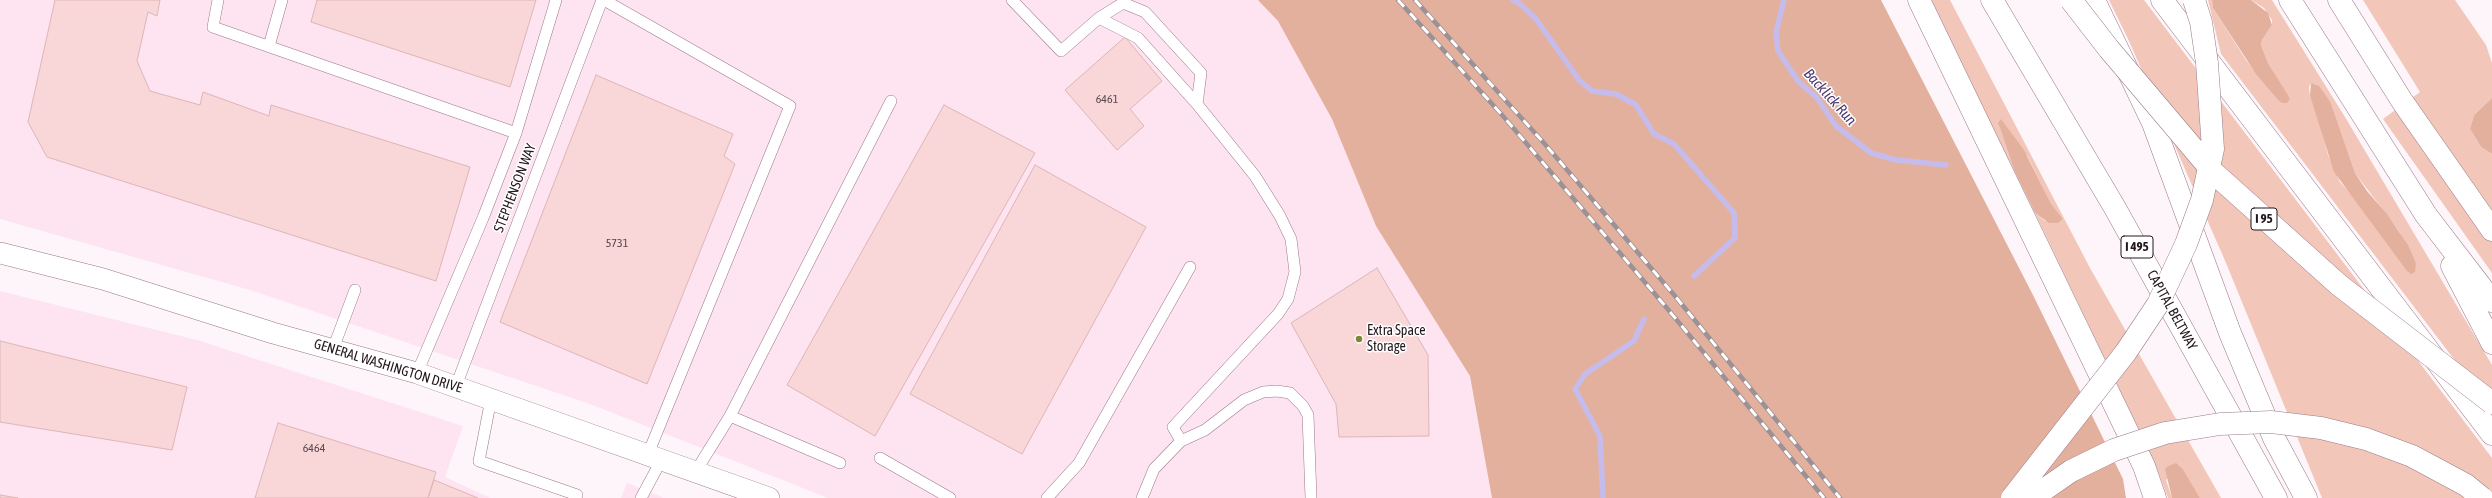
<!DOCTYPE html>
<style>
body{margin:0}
canvas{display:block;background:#fdf5f9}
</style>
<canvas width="2492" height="498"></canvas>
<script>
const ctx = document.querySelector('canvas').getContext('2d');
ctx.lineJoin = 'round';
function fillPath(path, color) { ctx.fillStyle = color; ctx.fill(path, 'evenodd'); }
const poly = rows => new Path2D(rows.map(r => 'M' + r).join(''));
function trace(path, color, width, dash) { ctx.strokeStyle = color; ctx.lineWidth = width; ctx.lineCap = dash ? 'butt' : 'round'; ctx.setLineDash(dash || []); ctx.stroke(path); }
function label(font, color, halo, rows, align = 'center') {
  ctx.font = font + ' "Asap Condensed",sans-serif'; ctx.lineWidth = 3; ctx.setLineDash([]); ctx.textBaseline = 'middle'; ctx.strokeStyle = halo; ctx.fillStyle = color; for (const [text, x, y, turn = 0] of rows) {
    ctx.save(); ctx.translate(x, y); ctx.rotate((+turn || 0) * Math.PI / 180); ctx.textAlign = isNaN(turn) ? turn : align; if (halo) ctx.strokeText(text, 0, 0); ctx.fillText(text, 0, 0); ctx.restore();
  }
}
fillPath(poly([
 [0,0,1309,0,1741,498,828,498,590,404,250,290,0,219],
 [0,291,197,340,463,426,445,477,490,498,0,498],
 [627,483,664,498,621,498]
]), '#fee3f0');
fillPath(poly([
 [1929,0,1950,0,2090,268,2221,498,2200,498,2179,465,2166,480,2172,498,2168,498,2156,466,2035,213,2045,221,2063,219,2051,205,2028,157,2000,128,2014,170],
 [2109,0,2144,0,2492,458,2492,498,2322,498,2226,263,2129,41],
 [2208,0,2212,0,2213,8,2246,60,2277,99,2290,99,2268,63,2261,45,2262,40,2272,25,2272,20,2264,8,2251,0,2272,0,2345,117,2492,365,2492,409,2221,54],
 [2311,83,2331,103,2355,173,2399,231,2416,263,2394,251,2359,203,2340,182,2328,155,2320,125,2310,96,2309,87],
 [2363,0,2455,0,2486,45,2492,63,2492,98,2474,115,2470,129,2481,147,2492,154,2492,273,2383,119,2420,92]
]), '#f2c7b9');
fillPath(poly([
 [1258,0,1881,0,2033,295,2123,479,2126,498,1492,498,1470,376,1376,226,1332,119,1278,21],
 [2212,0,2251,0,2268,13,2272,25,2262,40,2261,45,2268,63,2288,95,2290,99,2287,103,2282,103,2277,99,2256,74,2213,8],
 [2311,83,2319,86,2331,103,2355,173,2367,191,2387,214,2408,245,2416,263,2415,272,2411,274,2407,271,2334,172,2310,96],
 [2492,98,2492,154,2481,147,2470,129,2474,115],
 [2001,119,2024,150,2051,204,2063,219,2058,223,2049,223,2035,213,2014,170,2000,128,1998,123],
 [2176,463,2182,468,2200,498,2172,498,2165,469,2168,466]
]), '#e4b09e');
trace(poly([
 [1513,0,1520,4,1536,19,1579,80,1592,91,1616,94,1636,105,1654,134,1674,144,1734,213,1735,238,1694,276],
 [1784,0,1776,32,1778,51,1798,81,1817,98,1836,126,1871,153,1896,160,1946,165],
 [1603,498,1600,436,1575,389,1585,374,1634,341,1644,319]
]), '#c6bceb', 5.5);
const building = poly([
 [55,0,160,0,157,16,148,12,137,61,150,91,200,105,203,92,269,116,271,105,470,167,436,281,47,157,28,122,55,0],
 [317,0,536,0,510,87,311,22,317,0],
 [1125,37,1162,81,1130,109,1144,126,1117,150,1065,90,1125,37],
 [596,75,733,134,724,156,735,164,647,384,500,322,596,75],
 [944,105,1035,153,875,436,787,385,944,105],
 [1035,165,1146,227,1022,454,910,394,1035,165],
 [1377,268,1428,355,1429,436,1339,437,1336,404,1291,323,1377,268],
 [0,341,187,387,172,450,0,422,0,341],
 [278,423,436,472,428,498,255,498,278,423],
 [434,480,478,498,428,498,434,480],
 [0,495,18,498,0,498,0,495]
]);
fillPath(building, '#f9d6d8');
trace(building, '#deb6b8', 1);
const service = poly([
 [218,0,213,27,516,133],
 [604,0,790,106,648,454],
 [1012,0,1061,51,1099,18,1123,3,1145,12,1201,73,1197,104,1255,176,1280,216,1291,239,1295,272,1288,299,1278,314,1173,427,1181,441],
 [1099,18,1138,38,1197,104],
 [269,46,282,0],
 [333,349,355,290],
 [417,373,483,218,516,133,556,0],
 [456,386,602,0],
 [491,399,479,461,577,495],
 [730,416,840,463],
 [880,458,950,498],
 [696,471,730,416,891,101],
 [641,498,662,459],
 [1047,498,1079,463,1190,267],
 [1142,498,1154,469,1181,441,1205,430,1244,400,1263,392,1277,391,1290,393,1303,406,1308,415,1311,498]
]);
const minor = poly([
 [0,253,103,279,273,333,417,373,769,498]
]);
const motorway = poly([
 [1919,0,2144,466,2155,498],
 [1992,0,2115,208,2276,498],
 [2094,0,2153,123,2230,333,2274,438,2306,498],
 [2162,0,2492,434],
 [2290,0,2426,215,2492,301],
 [2339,0,2402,101,2492,230],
 [2452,266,2492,343]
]);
trace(service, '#9a7989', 12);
trace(minor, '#9a7989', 22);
trace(motorway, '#9a7989', 23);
trace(service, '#fff', 11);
trace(minor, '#fff', 21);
trace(motorway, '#fff', 22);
const rail = poly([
 [1398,0,1503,116,1666,307,1824,498],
 [1415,0,1544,143,1675,296,1840,498]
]);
trace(rail, '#9b9196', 4.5);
trace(rail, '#fff', 3, [9]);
const motorwayBridge = poly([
 [2071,0,2109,49,2214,173,2339,285,2492,403],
 [2012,498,2126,352,2158,304,2186,244,2202,200,2213,149,2207,63,2201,22,2194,0],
 [2032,498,2071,471,2114,450,2165,433,2220,424,2271,422,2321,428,2366,439,2412,456,2466,485,2482,498]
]);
trace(motorwayBridge, '#9a7989', 23, []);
trace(motorwayBridge, '#fff', 22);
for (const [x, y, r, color] of [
 [1359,339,4,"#7a8837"]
]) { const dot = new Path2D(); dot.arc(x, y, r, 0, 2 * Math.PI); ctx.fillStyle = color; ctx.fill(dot); trace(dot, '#fff', 1.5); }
label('12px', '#59474c', null, [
 ["6461",1107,99],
 ["5731",617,243],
 ["6464",314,448]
]);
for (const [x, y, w] of [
 [2264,219,26],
 [2137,247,32]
]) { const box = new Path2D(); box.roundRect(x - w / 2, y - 11, w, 22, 3); ctx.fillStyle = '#fff'; ctx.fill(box); trace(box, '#24171e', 1); }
label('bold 13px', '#24171e', null, [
 ["I 95",2264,219],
 ["I 495",2137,247]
]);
label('14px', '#24171e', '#fff', [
 ["STEPHENSON WAY",515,188,-69],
 ["CAPITAL BELTWAY",2172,310,61],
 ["GENERAL WASHINGTON DRIVE",388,366,17]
]);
label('14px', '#24171e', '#fff', [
 ["Extra Space",1367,331],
 ["Storage",1367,347]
], 'left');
label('italic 15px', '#493872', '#fff', [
 ["Backlick Run",1830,97,48]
]);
</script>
